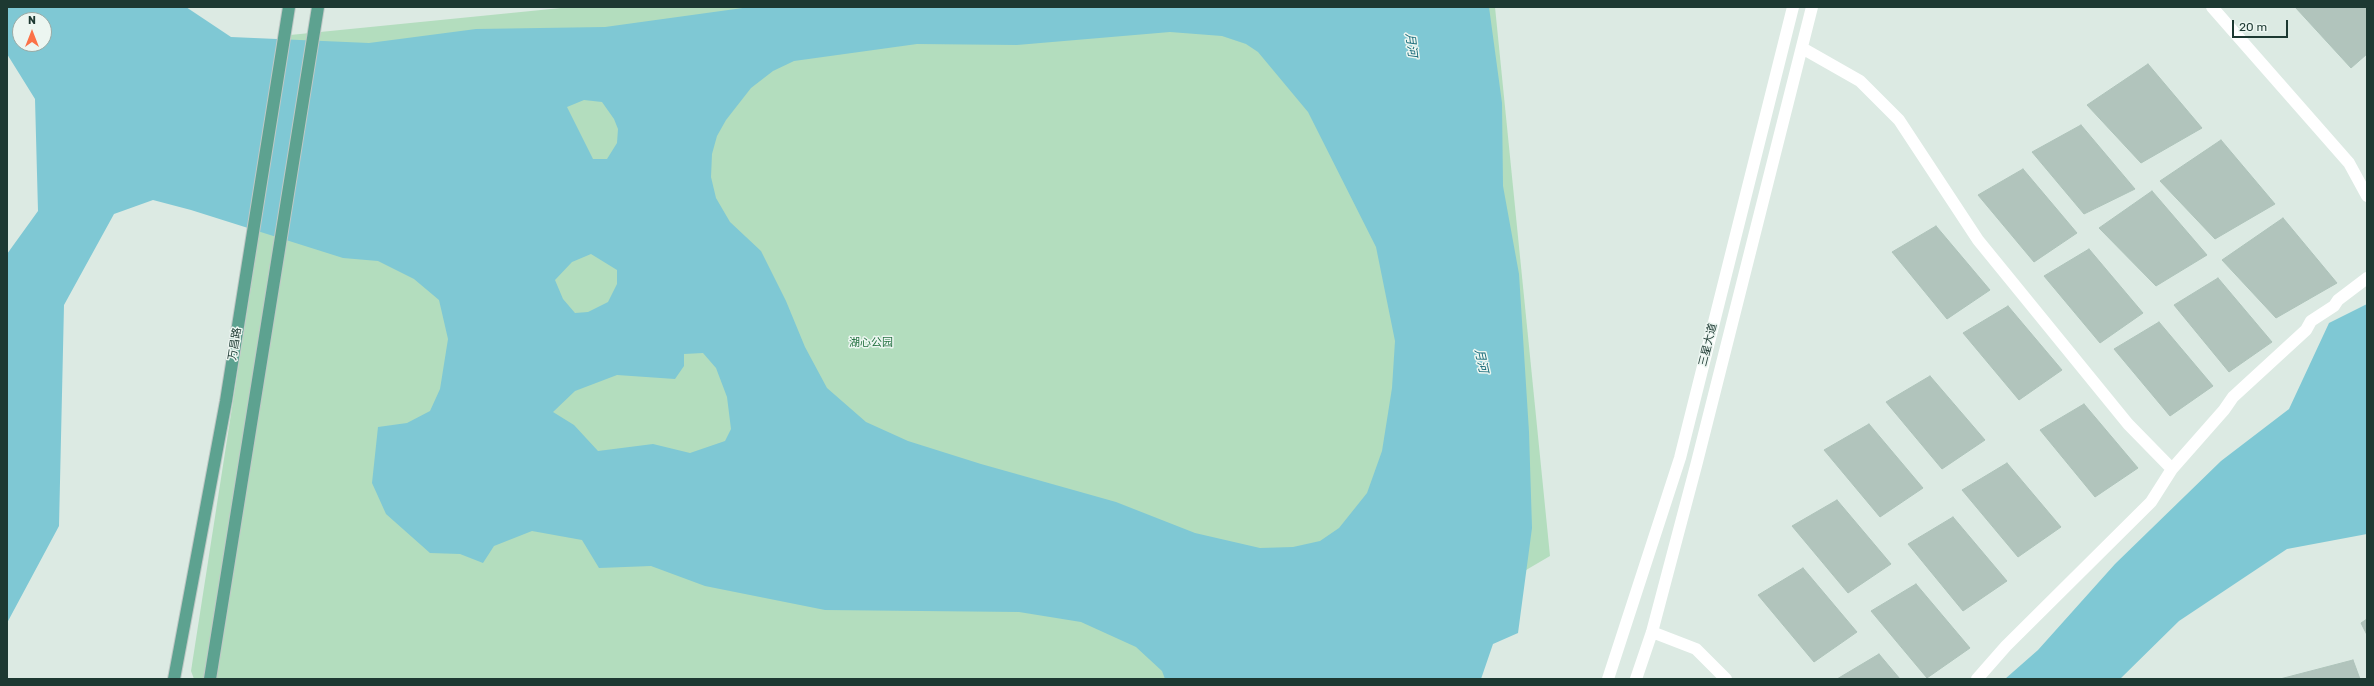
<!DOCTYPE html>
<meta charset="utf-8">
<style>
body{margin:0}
#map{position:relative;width:2374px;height:686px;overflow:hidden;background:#dceae3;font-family:Rubik,sans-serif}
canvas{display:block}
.frame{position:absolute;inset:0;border:8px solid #1d3932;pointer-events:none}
.north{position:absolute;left:12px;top:12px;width:40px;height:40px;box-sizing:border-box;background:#ecf6f1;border:1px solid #99aaa5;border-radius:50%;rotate:0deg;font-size:11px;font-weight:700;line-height:16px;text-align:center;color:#1d3932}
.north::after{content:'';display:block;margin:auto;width:14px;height:18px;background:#fb7248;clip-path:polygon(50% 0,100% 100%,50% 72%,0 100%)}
.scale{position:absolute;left:2232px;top:20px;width:56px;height:18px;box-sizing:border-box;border:2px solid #1d3932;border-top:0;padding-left:5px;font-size:12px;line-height:14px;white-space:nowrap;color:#1d3932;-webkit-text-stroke:3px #ecf6f1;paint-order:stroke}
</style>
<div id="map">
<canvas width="2374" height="686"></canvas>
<div class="frame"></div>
<div class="north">N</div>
<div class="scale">20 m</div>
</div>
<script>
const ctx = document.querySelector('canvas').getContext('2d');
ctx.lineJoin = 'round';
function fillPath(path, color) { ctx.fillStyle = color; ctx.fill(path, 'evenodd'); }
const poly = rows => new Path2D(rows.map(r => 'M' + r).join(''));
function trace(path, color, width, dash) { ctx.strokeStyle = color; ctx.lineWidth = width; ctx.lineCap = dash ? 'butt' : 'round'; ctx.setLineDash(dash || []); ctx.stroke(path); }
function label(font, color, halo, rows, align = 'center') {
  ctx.font = font + ' Rubik,"Noto Sans SC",sans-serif'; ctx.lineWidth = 3; ctx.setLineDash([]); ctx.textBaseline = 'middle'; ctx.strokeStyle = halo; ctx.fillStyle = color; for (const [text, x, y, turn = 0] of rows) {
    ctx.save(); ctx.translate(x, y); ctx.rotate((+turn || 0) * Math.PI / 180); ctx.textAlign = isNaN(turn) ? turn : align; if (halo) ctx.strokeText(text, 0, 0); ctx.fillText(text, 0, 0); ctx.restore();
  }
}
fillPath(poly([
 [571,7,1495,7,1550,556,1340,679,194,679,191,671,290,35]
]), '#b3ddbe');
fillPath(poly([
 [7,7,186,7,231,37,369,43,476,29,605,27,750,7,1489,7,1502,103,1503,186,1519,274,1529,432,1532,528,1518,633,1493,644,1481,679,1165,679,1162,671,1136,647,1081,622,1019,612,825,610,705,586,651,566,599,568,582,540,532,531,494,546,483,563,460,554,430,553,386,514,372,483,378,427,407,423,430,411,440,389,448,339,439,300,414,279,378,261,343,258,191,210,153,200,114,214,64,305,59,526,7,623,7,254,38,211,35,99,7,54],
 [20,20,44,20,44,44,20,44],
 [1170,32,1222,36,1246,44,1258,52,1308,112,1376,247,1395,341,1392,388,1382,451,1367,493,1339,528,1320,541,1293,547,1260,548,1195,533,1116,502,981,464,908,441,866,422,827,388,805,347,786,301,761,251,730,222,716,198,711,177,712,154,717,136,726,120,751,88,773,71,794,61,917,44,1017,45],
 [584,100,602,102,614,119,618,129,617,143,607,159,593,159,567,107],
 [591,254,617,270,617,284,608,302,588,312,575,313,563,299,555,280,572,262],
 [703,353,716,368,727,397,731,429,725,441,690,453,653,444,598,451,574,425,553,412,575,391,617,375,675,379,684,366,684,354],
 [2367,304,2367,534,2287,549,2179,621,2120,679,2005,679,2038,650,2115,564,2221,461,2289,409,2329,323]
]), '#7fc8d4');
const building = poly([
 [2295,7,2367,7,2367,54,2351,68,2295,7],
 [2148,64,2202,128,2141,163,2087,105,2148,64],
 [2081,125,2135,189,2084,214,2032,152,2081,125],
 [2221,140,2275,204,2215,239,2160,181,2221,140],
 [2023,169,2077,233,2034,262,1978,195,2023,169],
 [2152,191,2207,255,2156,286,2099,228,2152,191],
 [2283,218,2337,283,2276,318,2222,260,2283,218],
 [1936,226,1990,290,1947,319,1892,252,1936,226],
 [2089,249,2143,313,2100,343,2044,276,2089,249],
 [2218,278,2272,342,2229,372,2174,305,2218,278],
 [2008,306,2062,370,2019,400,1963,333,2008,306],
 [2159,322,2213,386,2170,416,2114,349,2159,322],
 [1930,376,1985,440,1942,469,1886,402,1930,376],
 [2084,404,2138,468,2095,497,2040,430,2084,404],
 [1869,424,1923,488,1880,517,1824,450,1869,424],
 [2007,463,2061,527,2018,557,1962,490,2007,463],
 [1837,500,1891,564,1848,593,1792,526,1837,500],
 [1953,517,2007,581,1963,611,1908,544,1953,517],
 [1803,568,1857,632,1814,662,1758,595,1803,568],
 [1916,584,1970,648,1927,678,1871,611,1916,584],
 [2367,619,2367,635,2361,623,2367,619],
 [1879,654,1900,679,1837,679,1879,654],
 [2353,660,2360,679,2280,679,2353,660]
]);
fillPath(building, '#b1c4bc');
trace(building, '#aec3ba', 1);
const major = poly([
 [174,679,226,401,289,7],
 [210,679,318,7]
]);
trace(major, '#c0c8c6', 14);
trace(poly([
 [2212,7,2349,163,2367,196],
 [1802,48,1860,81,1899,120,1978,240,2128,424,2172,469],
 [1652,632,1696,649,1726,679],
 [1608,679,1680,458,1793,7],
 [1636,679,1652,632,1697,462,1812,7],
 [1977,679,2006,646,2151,502,2172,469,2224,410,2233,397,2306,330,2311,321,2334,306,2338,300,2367,278]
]), '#fff', 12);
trace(major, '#5da290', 12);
label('11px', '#257242', '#ecf6f1', [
 ["湖心公园",871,343]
]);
label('11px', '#1d3932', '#ecf6f1', [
 ["万昌路",235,344,-81],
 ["三星大道",1708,345,-76]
]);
label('italic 12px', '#156978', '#ecf6f1', [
 ["月河",1411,45,83],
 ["月河",1481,361,77]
]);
</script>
